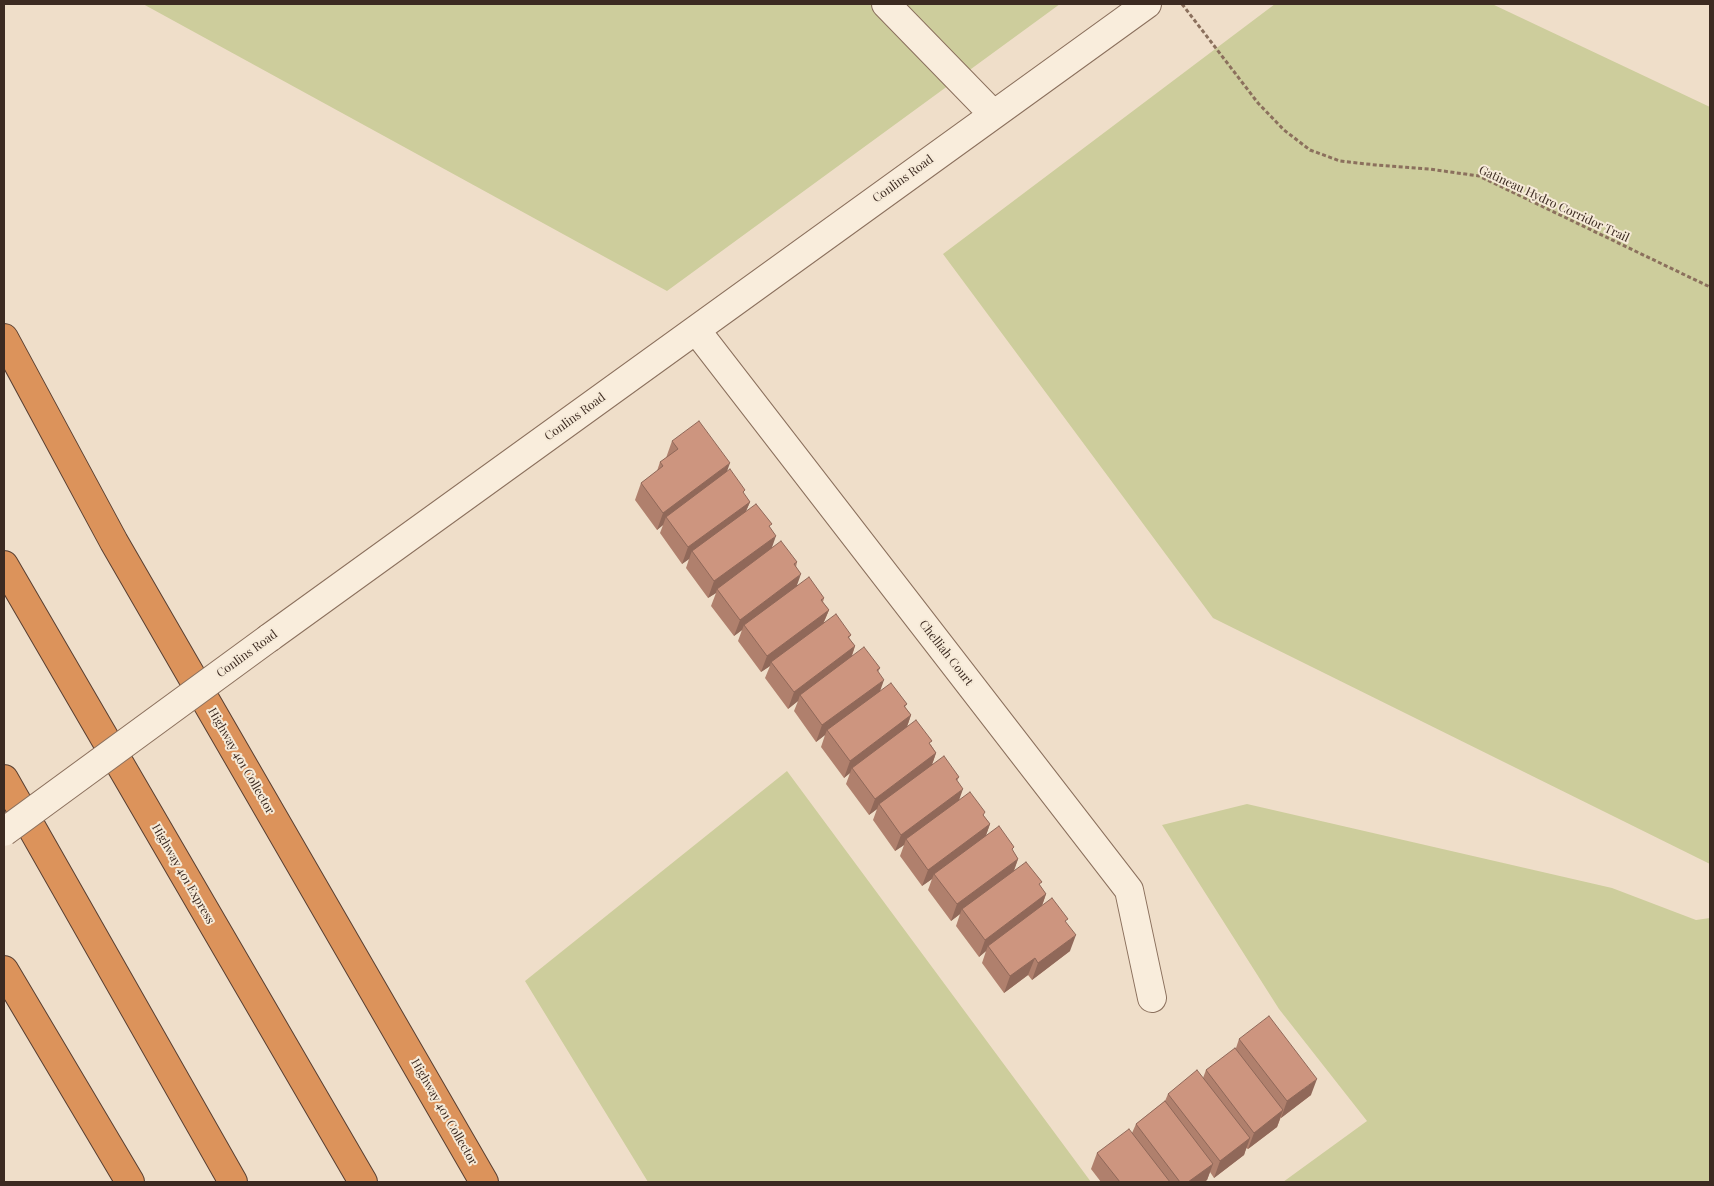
<!DOCTYPE html>
<style>
body{margin:0}
#map{position:relative;width:1714px;height:1186px;overflow:hidden;background:#efdec9;font-family:"Playfair Display",serif}
canvas{display:block}
.frame{position:absolute;inset:0;border:5px solid #3c2a21;pointer-events:none}
</style>
<div id="map">
<canvas width="1714" height="1186"></canvas>
<div class="frame"></div>
</div>
<script>
const ctx = document.querySelector('canvas').getContext('2d');
ctx.lineJoin = 'round';
function fillPath(path, color) { ctx.fillStyle = color; ctx.fill(path, 'evenodd'); }
const poly = rows => new Path2D(rows.map(r => 'M' + r).join(''));
function trace(path, color, width, dash) { ctx.strokeStyle = color; ctx.lineWidth = width; ctx.lineCap = dash ? 'butt' : 'round'; ctx.setLineDash(dash || []); ctx.stroke(path); }
function label(font, color, halo, rows, align = 'center') {
  ctx.font = font + ' "Playfair Display",serif'; ctx.lineWidth = 4; ctx.setLineDash([]); ctx.textBaseline = 'middle'; ctx.strokeStyle = halo; ctx.fillStyle = color; for (const [text, x, y, turn = 0] of rows) {
    ctx.save(); ctx.translate(x, y); ctx.rotate((+turn || 0) * Math.PI / 180); ctx.textAlign = isNaN(turn) ? turn : align; if (halo) ctx.strokeText(text, 0, 0); ctx.fillText(text, 0, 0); ctx.restore();
  }
}
fillPath(poly([
 [143,4,1060,4,667,291],
 [1275,4,1492,4,1710,107,1710,864,1213,618,943,254],
 [787,771,1091,1182,648,1182,525,981],
 [1247,804,1612,888,1696,920,1710,918,1710,1182,1283,1182,1367,1121,1279,1009,1162,825]
]), '#cdcd9c');
const minor = poly([
 [886,4,993,114],
 [696,330,1129,890,1152,998],
 [269,638,1147,4]
]);
const highway = poly([
 [4,338,114,542,484,1182],
 [4,565,363,1182],
 [4,779,233,1182],
 [4,970,130,1182]
]);
trace(minor, '#8b705d', 30);
trace(highway, '#593f31', 30);
trace(poly([
 [1182,4,1258,103,1284,130,1310,150,1340,161,1376,165,1429,169,1479,176,1710,287]
]), '#8b705d', 3, [4, 2.5]);
trace(minor, '#f9eddc', 28);
trace(highway, '#dc935b', 28);
const minorBridge = poly([
 [4,832,269,638]
]);
trace(minorBridge, '#8b705d', 30, []);
trace(minorBridge, '#f9eddc', 28);
fillPath(poly([
 [672,441,727,472,750,502,746,511,770,528,772,549,797,562,796,567,797,586,824,598,823,602,829,610,824,622,851,635,849,638,855,646,852,656,880,668,878,672,880,691,907,704,905,707,911,715,907,727,931,745,936,753,932,765,959,777,957,781,959,800,984,816,990,824,986,835,1013,851,1018,859,1014,871,1040,886,1046,894,1042,906,1066,923,1070,951,1032,980,1028,975,1004,993,982,963,986,951,979,957,956,926,960,914,951,921,928,890,932,879,922,886,900,856,904,845,895,851,873,820,877,809,869,815,846,784,850,773,844,778,821,747,825,735,816,742,794,711,798,701,788,709,765,678,770,666,761,672,738,641,742,630,734,636,711,606,716,593,708,598,686,568,689,559,682,564,660,533,663,525,657,530,635,500,641,483,657,471,660,462,666,458],
 [1239,1039,1311,1095,1281,1118,1281,1117,1277,1127,1248,1149,1246,1148,1244,1155,1214,1178,1210,1172,1207,1180,1204,1182,1101,1182,1091,1169,1097,1153,1132,1133,1136,1124,1165,1101,1168,1094,1203,1078,1206,1070,1236,1048]
]), '#b0806d');
fillPath(poly([
 [730,463,724,480,666,517,663,525,657,530,663,513],
 [750,502,743,518,692,551,689,559,682,564,688,547],
 [776,536,770,553,717,589,716,593,708,598,714,581],
 [801,574,795,591,744,625,742,630,734,636,740,620],
 [829,610,822,626,771,662,770,666,761,672,767,656],
 [855,646,849,663,800,695,798,701,788,709,794,692],
 [884,680,878,697,827,730,825,735,816,742,822,725],
 [911,715,905,732,852,768,850,773,844,778,850,761],
 [936,753,930,770,879,804,877,809,869,815,875,799],
 [963,789,957,806,906,839,904,845,895,851,901,835],
 [990,824,984,841,934,874,932,879,922,886,928,870],
 [1018,859,1012,875,962,909,960,914,951,921,957,904],
 [1046,894,1040,911,988,946,986,951,979,957,985,940],
 [1076,935,1070,951,1032,980,1038,963],
 [1035,958,1028,975,1004,993,1010,976],
 [1317,1079,1311,1095,1281,1118,1287,1101],
 [1283,1110,1277,1127,1248,1149,1254,1133],
 [1250,1138,1244,1155,1214,1178,1220,1161],
 [1213,1164,1207,1180,1204,1182,1188,1182]
]), '#906859');
const building = poly([
 [699,421,730,463,663,513,641,483,663,466,660,462,678,449,672,441,699,421],
 [730,469,745,490,743,492,750,502,688,547,666,517,730,469],
 [756,504,772,524,769,526,776,536,714,581,692,551,756,504],
 [781,541,797,562,794,564,801,574,740,620,717,589,781,541],
 [809,577,824,598,821,600,829,610,767,656,744,625,809,577],
 [836,614,851,635,848,637,855,646,794,692,771,662,836,614],
 [864,647,880,668,877,670,884,680,822,725,800,695,864,647],
 [891,683,907,704,904,706,911,715,850,761,827,730,891,683],
 [916,720,932,741,929,743,936,753,875,799,852,768,916,720],
 [944,756,959,777,956,779,963,789,901,835,879,804,944,756],
 [970,792,985,812,983,815,990,824,928,870,906,839,970,792],
 [999,826,1014,847,1012,849,1018,859,957,904,934,874,999,826],
 [1026,862,1042,882,1039,884,1046,894,985,940,962,909,1026,862],
 [1052,898,1068,919,1065,921,1076,935,1038,963,1035,958,1010,976,988,946,1052,898],
 [1269,1016,1317,1079,1287,1101,1239,1039,1269,1016],
 [1235,1048,1283,1110,1254,1133,1206,1070,1235,1048],
 [1197,1070,1250,1138,1220,1161,1168,1094,1197,1070],
 [1165,1101,1213,1164,1188,1182,1180,1182,1136,1124,1165,1101],
 [1129,1129,1170,1182,1120,1182,1097,1153,1129,1129]
]);
fillPath(building, '#cd957f');
trace(building, '#906859', 1);
label('12px', '#3c2a21', '#f6ead8', [
 ["Conlins Road",903,179,-36],
 ["Gatineau Hydro Corridor Trail",1554,204,25],
 ["Conlins Road",575,417,-36],
 ["Chelliah Court",946,653,52],
 ["Conlins Road",247,654,-36],
 ["Highway 401 Collector",241,761,60],
 ["Highway 401 Express",183,874,60],
 ["Highway 401 Collector",444,1112,60]
]);
</script>
